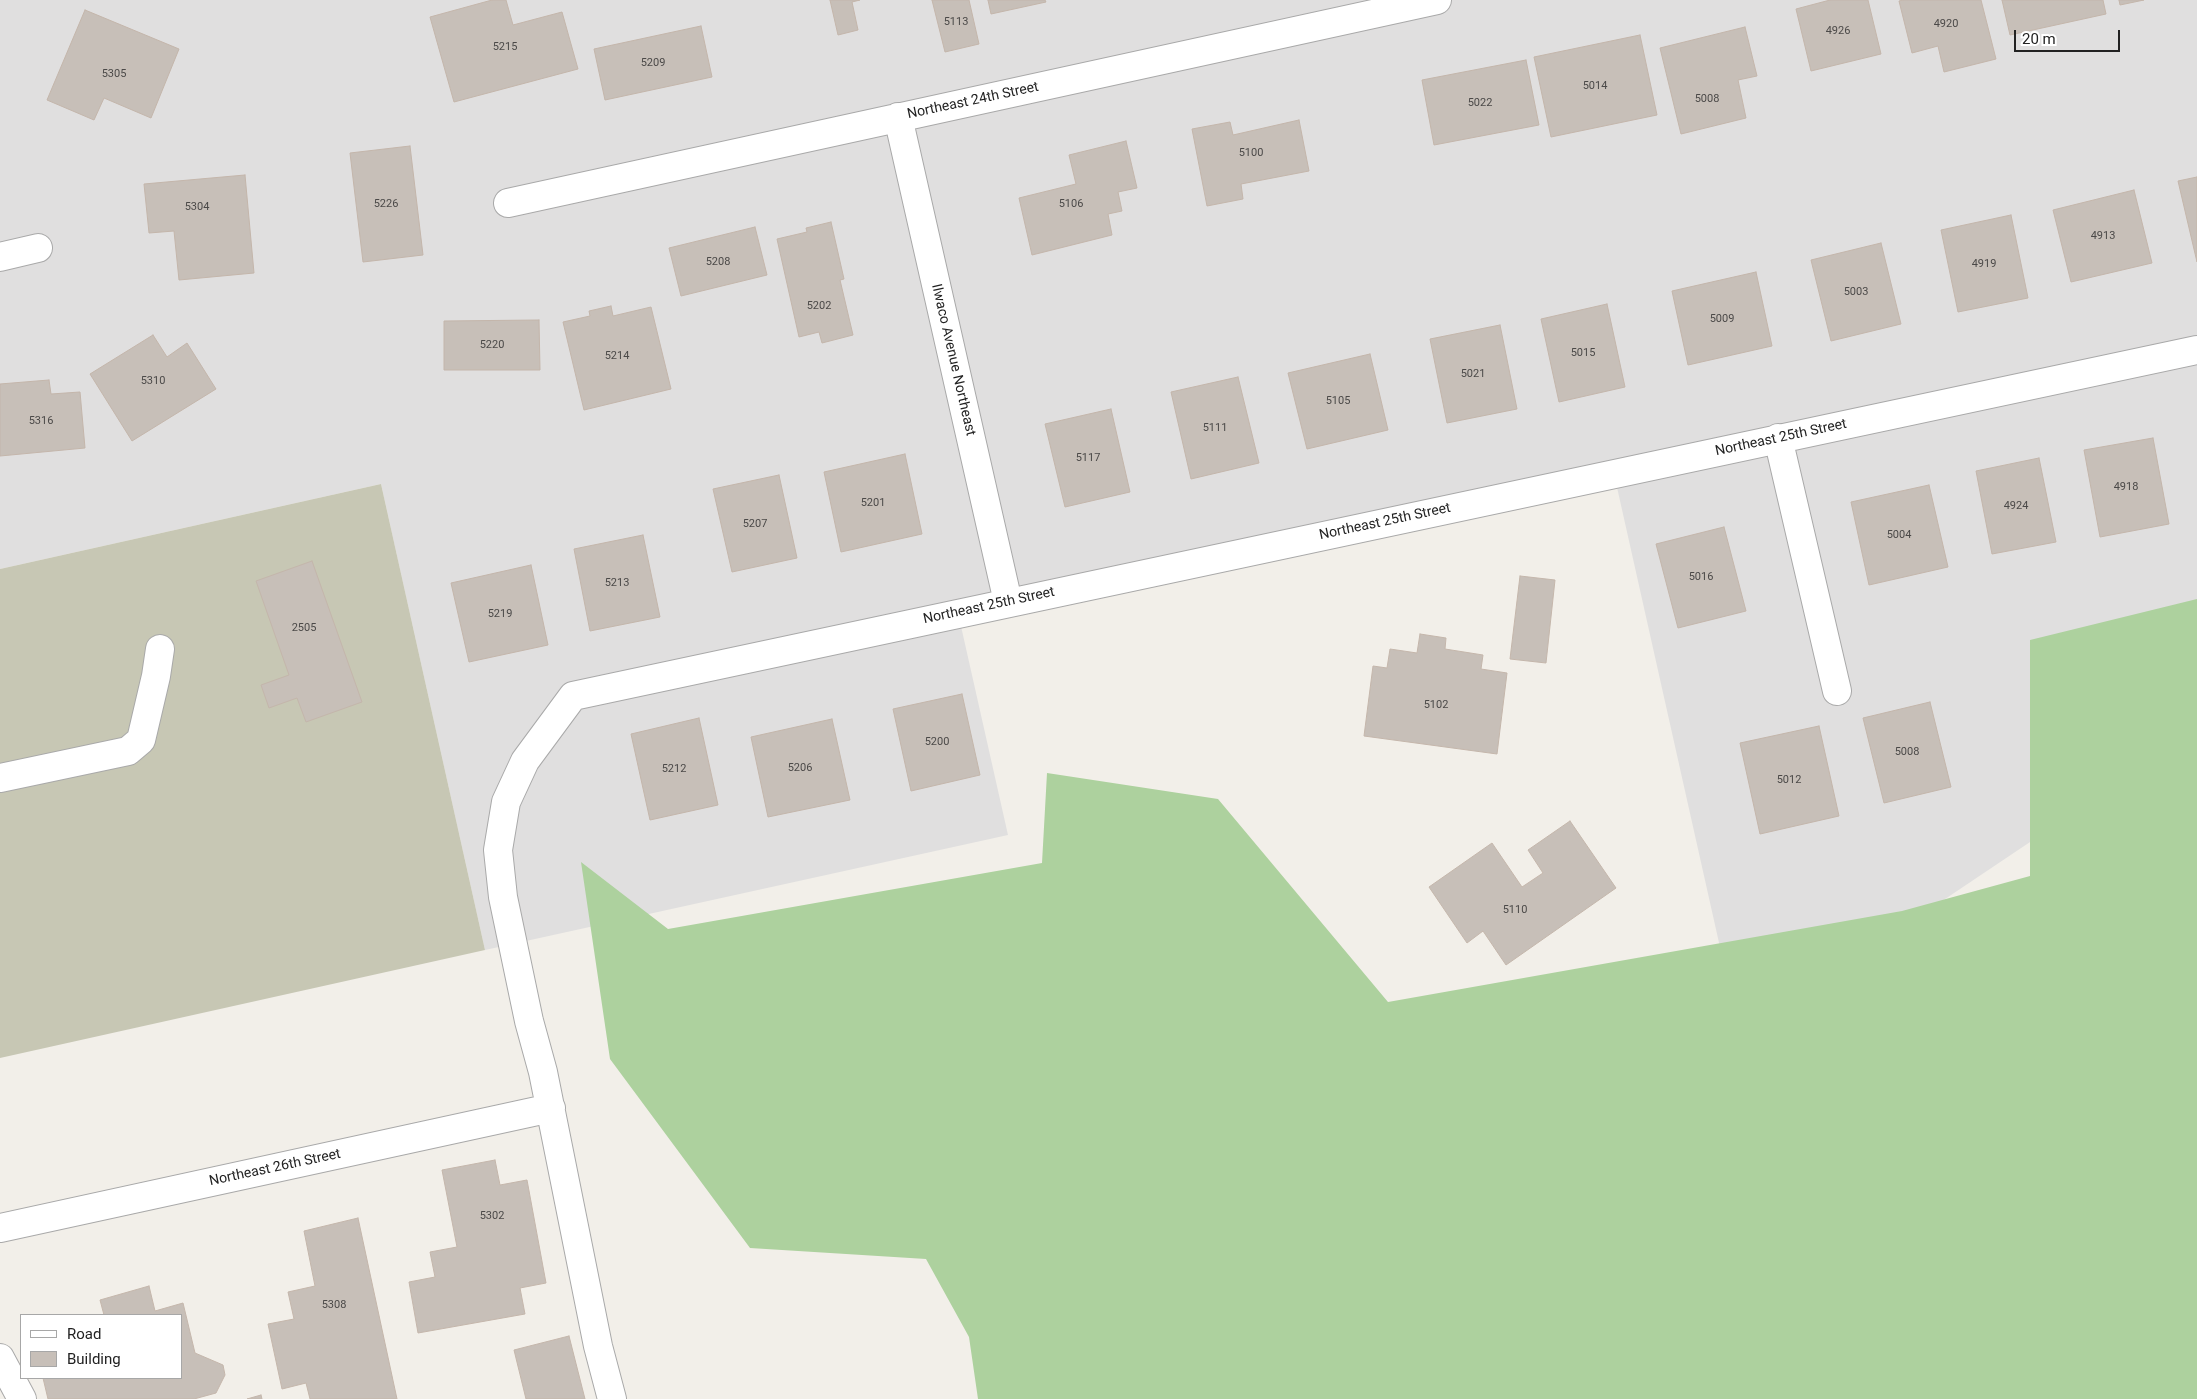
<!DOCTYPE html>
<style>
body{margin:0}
#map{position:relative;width:2197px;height:1399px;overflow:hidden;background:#f2efe9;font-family:Roboto,sans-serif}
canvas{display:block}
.legend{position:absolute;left:20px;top:1314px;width:162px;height:65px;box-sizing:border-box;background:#fff;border:1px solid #a7a7a7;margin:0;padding:6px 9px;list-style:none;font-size:15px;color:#222}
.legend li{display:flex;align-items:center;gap:10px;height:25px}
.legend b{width:25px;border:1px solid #a7a7a7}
.scale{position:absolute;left:2014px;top:30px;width:106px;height:22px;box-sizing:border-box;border:2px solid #222;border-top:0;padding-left:6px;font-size:15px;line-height:18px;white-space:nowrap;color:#222;-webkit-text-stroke:4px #fff;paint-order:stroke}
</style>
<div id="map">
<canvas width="2197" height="1399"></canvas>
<ul class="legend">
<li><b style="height:6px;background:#fff"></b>Road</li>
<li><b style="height:14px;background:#c7bfb8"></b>Building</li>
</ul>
<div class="scale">20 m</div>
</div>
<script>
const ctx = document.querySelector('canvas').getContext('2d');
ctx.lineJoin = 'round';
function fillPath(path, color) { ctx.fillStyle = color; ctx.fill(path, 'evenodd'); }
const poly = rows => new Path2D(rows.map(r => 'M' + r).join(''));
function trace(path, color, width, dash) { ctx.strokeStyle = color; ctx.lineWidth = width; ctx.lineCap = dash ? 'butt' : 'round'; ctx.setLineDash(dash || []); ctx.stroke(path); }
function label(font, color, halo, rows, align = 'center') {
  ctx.font = font + ' Roboto,sans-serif'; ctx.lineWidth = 4; ctx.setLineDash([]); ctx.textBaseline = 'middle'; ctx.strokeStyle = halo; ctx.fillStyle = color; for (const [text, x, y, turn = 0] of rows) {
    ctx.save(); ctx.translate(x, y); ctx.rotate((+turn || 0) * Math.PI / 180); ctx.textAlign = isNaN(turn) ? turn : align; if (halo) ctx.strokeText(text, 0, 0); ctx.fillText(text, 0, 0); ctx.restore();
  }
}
fillPath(poly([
 [0,0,2197,0,2197,730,1884,940,1726,974,1612,465,956,604,1008,835,485,950,381,484,0,569]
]), '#e0dfdf');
fillPath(poly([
 [381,484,485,950,0,1058,0,569]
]), '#c7c7b4');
fillPath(poly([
 [2197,599,2197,1399,978,1399,969,1337,926,1259,750,1248,610,1059,581,862,668,929,1042,863,1047,773,1218,799,1388,1002,1902,911,2030,876,2030,640]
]), '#add19e');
const building = poly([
 [492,0,506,0,513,25,562,12,578,69,454,102,430,17,492,0],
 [830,0,860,0,852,2,858,30,838,35,830,0],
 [932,0,969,0,979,44,945,52,932,0],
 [988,0,1045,0,1046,2,991,14,988,0],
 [1830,0,1868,0,1881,54,1811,71,1796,9,1830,0],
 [1903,0,1981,0,1996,59,1944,72,1938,46,1912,53,1899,1,1903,0],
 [2002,0,2103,0,2106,14,2010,35,2002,0],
 [2119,0,2144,0,2120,5,2119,0],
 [85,10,179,49,151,118,104,98,94,120,47,100,85,10],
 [701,26,712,77,605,100,594,49,701,26],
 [1745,27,1757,76,1738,80,1746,118,1681,134,1660,48,1745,27],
 [1640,35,1657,115,1551,137,1534,57,1640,35],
 [1526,60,1539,125,1434,145,1422,80,1526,60],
 [1299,120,1309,171,1241,184,1243,199,1207,206,1192,129,1230,122,1233,135,1299,120],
 [1126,141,1137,188,1118,192,1122,211,1108,214,1112,235,1032,255,1019,198,1076,184,1069,155,1126,141],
 [410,146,423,255,363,262,350,153,410,146],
 [245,175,254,273,179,280,174,231,149,233,144,184,245,175],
 [2197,177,2197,262,2178,181,2197,177],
 [2134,190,2152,263,2071,282,2053,210,2134,190],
 [2011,215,2028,298,1958,312,1941,230,2011,215],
 [831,222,844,279,840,280,853,335,822,343,819,332,799,337,777,239,807,232,806,228,831,222],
 [755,227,767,275,681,296,669,248,755,227],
 [1881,243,1901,324,1831,341,1811,260,1881,243],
 [1756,272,1772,346,1688,365,1672,291,1756,272],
 [1607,304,1625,387,1559,402,1541,319,1607,304],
 [611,306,613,316,651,307,671,389,584,410,563,322,590,316,589,311,611,306],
 [539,320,540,370,444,370,444,321,539,320],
 [1500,325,1517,409,1447,423,1430,339,1500,325],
 [153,335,167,357,187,343,216,389,132,441,90,374,153,335],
 [1370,354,1388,430,1307,449,1288,373,1370,354],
 [1238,377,1259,463,1191,479,1171,392,1238,377],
 [49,380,51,394,80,392,85,448,0,456,0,384,49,380],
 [1111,409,1130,492,1065,507,1045,424,1111,409],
 [2153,438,2169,524,2100,537,2084,450,2153,438],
 [905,454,922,534,841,552,824,472,905,454],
 [2039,458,2056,542,1992,554,1976,471,2039,458],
 [779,475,797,558,732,572,713,489,779,475],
 [1929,485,1948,567,1869,585,1851,502,1929,485],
 [1724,527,1746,611,1678,628,1656,544,1724,527],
 [643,535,660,617,590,631,574,549,643,535],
 [312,561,362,702,306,722,297,698,269,708,261,685,289,675,256,581,312,561],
 [531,565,548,645,469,662,451,583,531,565],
 [1520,576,1555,580,1546,663,1510,659,1520,576],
 [1420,634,1446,638,1445,649,1483,655,1481,669,1507,673,1497,754,1364,736,1373,666,1387,668,1390,649,1417,653,1420,634],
 [962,694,980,775,911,791,893,709,962,694],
 [1930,702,1951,787,1884,803,1863,718,1930,702],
 [699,718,718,805,650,820,631,734,699,718],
 [832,719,850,800,768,817,751,737,832,719],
 [1819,726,1839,816,1760,834,1740,743,1819,726],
 [1570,821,1616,888,1506,965,1483,931,1467,943,1429,887,1492,843,1522,887,1543,873,1528,850,1570,821],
 [495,1160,500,1185,527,1180,546,1283,520,1288,525,1314,418,1333,409,1282,435,1277,430,1252,457,1247,442,1170,495,1160],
 [358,1218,397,1399,310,1399,306,1383,282,1389,268,1324,294,1319,288,1292,315,1286,304,1231,358,1218],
 [149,1286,155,1311,183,1303,195,1353,223,1365,225,1375,216,1393,194,1399,48,1399,43,1378,181,1378,181,1315,104,1315,100,1300,149,1286],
 [569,1336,585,1399,526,1399,514,1350,569,1336],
 [261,1395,262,1399,247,1399,261,1395]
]);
fillPath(building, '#c7bfb8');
trace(building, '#c4b6ab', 1);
const minor = poly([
 [898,117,1008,602],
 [508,203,1437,0],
 [0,257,38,248],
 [1778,438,1837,691],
 [0,778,128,751,141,740,156,676,160,649],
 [0,1228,551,1108],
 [0,1358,22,1399],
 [612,1399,598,1346,543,1072,529,1021,503,897,498,850,506,802,525,761,573,696,2197,350]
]);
trace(minor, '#a9a9a9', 30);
trace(minor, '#fff', 28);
label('11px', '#4b4948', null, [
 ["5113",956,22],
 ["4920",1946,24],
 ["4926",1838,31],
 ["5215",505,47],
 ["5209",653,63],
 ["5305",114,74],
 ["5014",1595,86],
 ["5008",1707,99],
 ["5022",1480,103],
 ["5100",1251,153],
 ["5226",386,204],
 ["5106",1071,204],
 ["5304",197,207],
 ["4913",2103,236],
 ["5208",718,262],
 ["4919",1984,264],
 ["5003",1856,292],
 ["5202",819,306],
 ["5009",1722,319],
 ["5220",492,345],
 ["5015",1583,353],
 ["5214",617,356],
 ["5021",1473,374],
 ["5310",153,381],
 ["5105",1338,401],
 ["5316",41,421],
 ["5111",1215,428],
 ["5117",1088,458],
 ["4918",2126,487],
 ["5201",873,503],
 ["4924",2016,506],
 ["5207",755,524],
 ["5004",1899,535],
 ["5016",1701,577],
 ["5213",617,583],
 ["5219",500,614],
 ["2505",304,628],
 ["5102",1436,705],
 ["5200",937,742],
 ["5008",1907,752],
 ["5206",800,768],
 ["5212",674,769],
 ["5012",1789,780],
 ["5110",1515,910],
 ["5302",492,1216],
 ["5308",334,1305]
]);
label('14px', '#222', '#fff', [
 ["Northeast 24th Street",973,101,-12],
 ["Ilwaco Avenue Northeast",953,360,77],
 ["Northeast 25th Street",1781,438,-12],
 ["Northeast 25th Street",1385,522,-12],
 ["Northeast 25th Street",989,606,-12],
 ["Northeast 26th Street",275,1168,-12]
]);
</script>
